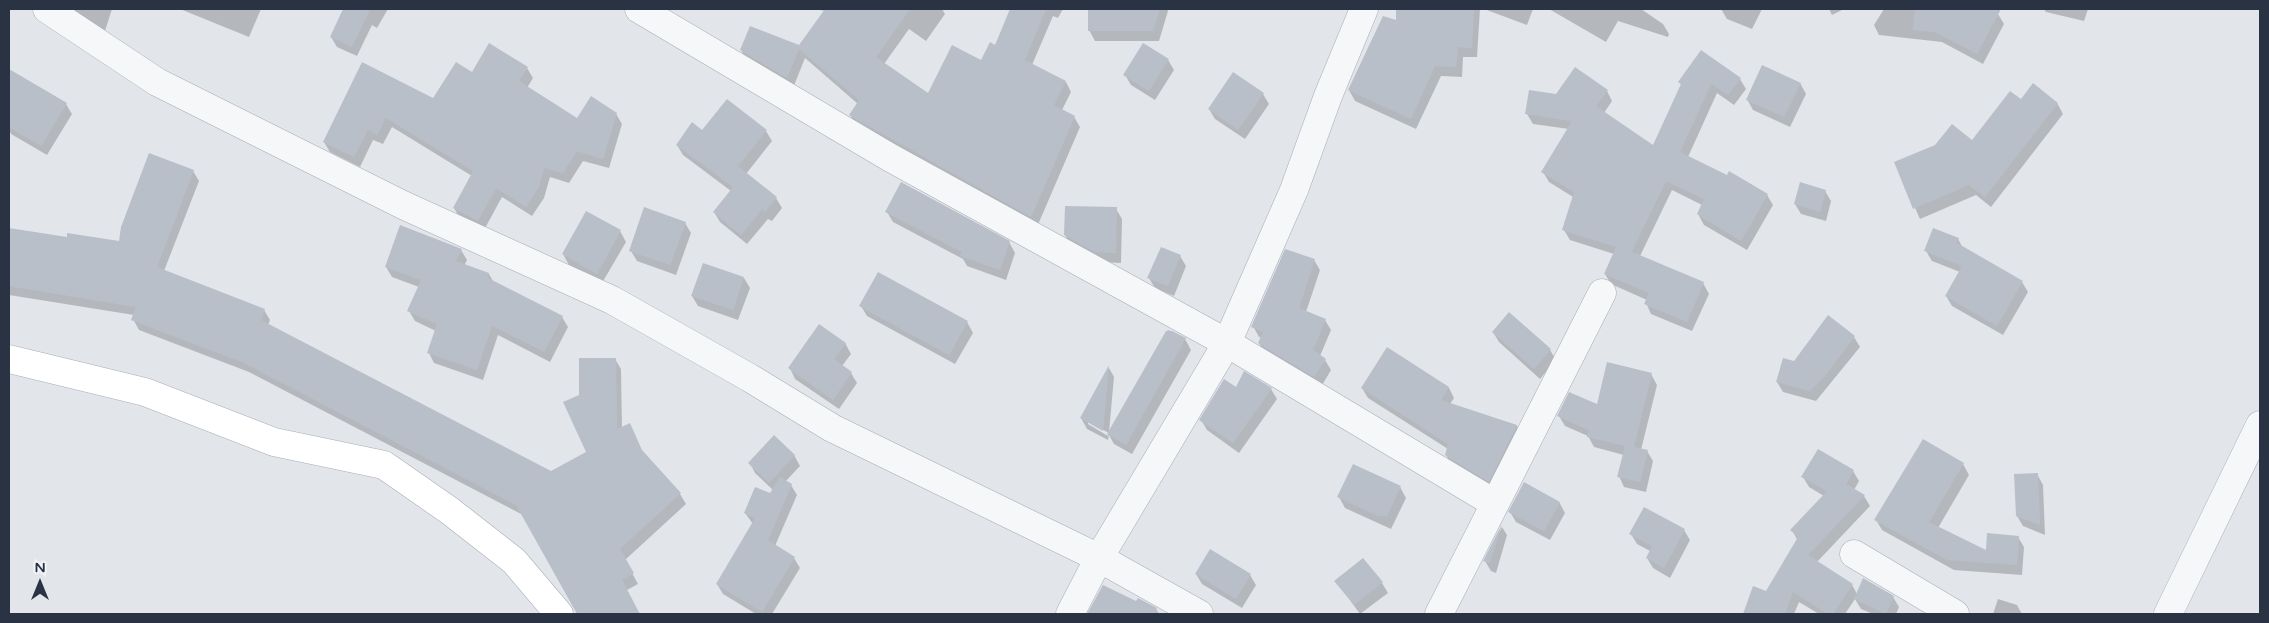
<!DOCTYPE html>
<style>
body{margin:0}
#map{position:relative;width:2269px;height:623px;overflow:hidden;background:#e2e6eb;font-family:"Varela Round",sans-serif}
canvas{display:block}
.frame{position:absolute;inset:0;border:10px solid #293344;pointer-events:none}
.north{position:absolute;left:15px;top:558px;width:50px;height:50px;-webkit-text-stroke:4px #f2f5f8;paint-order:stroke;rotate:0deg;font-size:14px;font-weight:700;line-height:20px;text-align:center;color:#293344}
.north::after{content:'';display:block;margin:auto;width:18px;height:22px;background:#293344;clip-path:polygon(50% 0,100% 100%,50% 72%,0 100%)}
</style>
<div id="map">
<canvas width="2269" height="623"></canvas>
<div class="frame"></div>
<div class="north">N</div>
</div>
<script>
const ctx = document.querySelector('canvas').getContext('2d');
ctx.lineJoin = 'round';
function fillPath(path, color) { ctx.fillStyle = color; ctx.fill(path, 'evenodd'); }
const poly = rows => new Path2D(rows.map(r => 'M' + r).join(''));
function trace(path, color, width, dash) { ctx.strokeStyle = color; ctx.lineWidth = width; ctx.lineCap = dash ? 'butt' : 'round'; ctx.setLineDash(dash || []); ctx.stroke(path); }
fillPath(poly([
 [71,9,112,9,104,34],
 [180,9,261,9,249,37],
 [341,9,388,9,377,28,372,25,357,56,337,47,331,37,344,10],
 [814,9,942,9,945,14,926,41,909,29,884,64,928,94,981,61,996,47,1025,9,1063,9,1058,18,1053,16,1032,65,1066,82,1071,92,1062,110,1074,117,1080,127,1037,227,856,125,850,115,858,104,805,58,793,88,747,61,741,50,799,47,825,11],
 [1089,9,1167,9,1168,11,1159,41,1095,41,1089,30],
 [1398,9,1480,9,1477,57,1463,57,1462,77,1441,76,1416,129,1355,101,1349,90,1397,22],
 [1484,9,1533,9,1527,25],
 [1549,9,1641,9,1663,24,1669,34,1668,37,1618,21,1606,42],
 [1721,9,1762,9,1752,29,1727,19],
 [1829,9,1844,9,1832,15],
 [1884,9,1939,9,1998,14,2004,24,1983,64,1942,42,1879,35,1874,25],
 [2044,9,2088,9,2084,21,2046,12],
 [1168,60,1174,70,1155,100,1131,85,1125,75],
 [363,64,434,100,472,74,527,68,533,78,527,88,578,120,616,114,622,124,609,168,583,161,569,183,550,177,544,198,532,216,502,197,484,230,460,218,454,208,472,176,392,127,383,144,373,140,360,167,330,152,324,142],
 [13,72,66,104,72,114,47,155,11,134,9,130,9,79],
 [1740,79,1746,89,1734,105,1717,93,1688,157,1767,195,1773,205,1747,250,1704,225,1698,214,1702,205,1672,190,1640,256,1703,283,1709,294,1692,331,1651,314,1646,303,1647,300,1611,284,1605,274,1614,254,1570,240,1564,230,1573,197,1549,182,1543,172,1569,129,1533,124,1527,114,1557,95,1607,91,1612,101,1604,113,1653,146,1682,85,1679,82],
 [1800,83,1806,94,1790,127,1753,110,1747,99],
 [1263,94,1269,104,1245,139,1215,119,1209,109],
 [2021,101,2057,103,2063,114,1991,207,1976,195,1920,219,1895,163,1972,141],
 [766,131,772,141,746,174,776,198,782,208,772,221,768,219,747,244,720,222,714,212,731,191,683,155,677,145,702,132],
 [193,171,199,181,164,271,264,310,270,320,268,325,552,473,587,453,581,396,615,359,621,369,622,428,680,494,686,504,625,560,638,584,627,590,639,614,579,614,523,515,249,372,139,330,133,319,134,315,9,295,9,230,68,239,120,242],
 [1825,191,1831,201,1826,221,1801,214,1795,204],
 [1116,209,1122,219,1121,263,1102,262,1071,246,1065,235],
 [887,212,1009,242,1015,253,1006,280,967,266,963,259,893,222],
 [685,223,691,233,676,275,637,261,631,251],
 [620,231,626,242,602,283,569,265,563,254],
 [1958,239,1963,248,2022,282,2028,292,2003,335,1952,306,1946,296,1960,272,1932,261,1926,251],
 [461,250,467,260,464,266,489,274,494,283,562,317,568,327,550,362,498,335,483,380,434,363,429,353,436,331,415,321,409,311,419,287,392,277,386,267],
 [1180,256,1186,266,1174,296,1155,288,1149,278],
 [1314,260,1320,270,1306,312,1325,320,1331,330,1320,356,1325,360,1331,370,1321,387,1265,354,1259,343,1262,338,1259,337,1253,326],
 [744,278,750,288,738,320,698,306,692,296],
 [861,306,967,322,973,333,955,364,867,316],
 [1509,314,1550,350,1556,360,1540,379,1499,342,1493,332],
 [1168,330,1185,339,1191,350,1132,454,1114,444,1109,435,1108,440,1087,429,1081,418,1109,368,1114,377,1109,432],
 [1088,422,1109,433,1108,436,1088,424],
 [1854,337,1860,347,1816,401,1783,392,1777,382,1794,362],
 [845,343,851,354,842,366,851,373,857,383,839,409,795,379,790,368],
 [1651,374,1657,385,1641,450,1647,451,1653,461,1646,492,1624,487,1619,476,1624,455,1594,447,1588,436,1565,426,1559,416,1597,406],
 [1362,388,1449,388,1454,398,1450,404,1517,426,1522,436,1495,491,1452,465,1446,455,1448,449,1368,398],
 [1236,389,1271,389,1277,399,1239,453,1207,430,1201,420],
 [794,455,800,466,785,482,791,485,797,495,775,546,794,558,800,568,772,614,756,614,723,594,717,584,753,524,745,513,771,495,773,490,755,473,750,463],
 [1963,464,1969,475,1938,528,1987,552,2018,537,2024,547,2022,575,1954,570,1882,530,1876,520],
 [1853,471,1859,481,1854,490,1864,496,1870,506,1817,562,1852,585,1857,594,1893,597,1899,607,1896,614,1873,614,1861,609,1855,599,1845,614,1819,614,1799,602,1794,614,1744,614,1754,588,1767,592,1798,541,1792,530,1824,496,1809,487,1803,477],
 [2037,474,2043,485,2045,535,2023,526,2017,516],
 [1400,487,1406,498,1391,529,1345,508,1339,497],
 [1559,502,1565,513,1550,540,1516,522,1510,512],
 [1502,527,1507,535,1496,573,1491,571,1485,561],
 [1684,530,1690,540,1670,578,1653,568,1647,558,1650,551,1637,544,1631,534],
 [1196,574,1250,575,1256,585,1242,608,1202,584],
 [1336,581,1382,583,1388,593,1360,614],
 [1103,586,1136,603,1156,609,1159,614,1089,614],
 [1998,599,2017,605,2022,614,1993,614]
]), '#0003');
fillPath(poly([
 [343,9,370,9,352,47,330,37],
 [825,9,910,9,876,57,928,93,952,45,981,60,990,42,995,45,1010,9,1046,9,1025,60,1066,81,1054,105,1075,116,1031,217,849,115,859,100,799,49,787,78,740,50,750,26,799,45],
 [1088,9,1160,9,1153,31,1088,31],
 [1396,9,1474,9,1472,48,1458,47,1456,67,1435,66,1411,119,1348,90,1383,16,1396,20],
 [1915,9,2001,9,1977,54,1935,32,1913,30],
 [489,43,528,67,519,81,577,118,591,96,617,113,603,159,577,151,563,173,544,168,539,187,526,207,496,188,478,221,453,208,473,171,386,118,377,135,368,130,354,157,323,142,362,62,433,98,456,62,472,72],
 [1143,43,1169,59,1149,91,1123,75],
 [1701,50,1741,78,1728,95,1711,84,1680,152,1727,175,1729,171,1768,194,1741,241,1697,214,1704,199,1666,181,1632,251,1630,251,1704,282,1687,322,1644,304,1649,293,1604,274,1616,247,1562,230,1574,192,1541,172,1572,121,1525,114,1529,90,1556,94,1575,67,1608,90,1596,106,1653,145,1681,84,1678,82],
 [1762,65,1801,83,1784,117,1746,100],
 [9,69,67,103,41,146,9,127],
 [1233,72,1264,93,1238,130,1208,109],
 [2033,83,2058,103,1985,197,1969,185,1913,209,1894,162,1935,145,1952,124,1972,140,2010,91,2021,99],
 [727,99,767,130,738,166,777,197,765,212,762,209,741,235,713,212,733,187,676,145,692,122,702,130],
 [149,153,194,170,157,267,265,309,261,320,551,471,586,452,563,402,579,395,579,358,616,358,617,429,630,423,642,450,681,493,620,549,634,573,622,580,640,614,577,614,516,505,242,362,131,320,136,307,9,286,9,228,67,237,67,233,119,241,121,227],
 [901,182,1010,241,1000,270,960,256,962,252,885,212],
 [1800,182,1826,190,1820,212,1794,204],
 [1065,206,1117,207,1116,253,1095,252,1064,235],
 [644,207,686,222,670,265,629,251],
 [586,211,621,230,597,274,562,254],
 [400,225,462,249,456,261,489,273,488,278,563,316,544,352,492,326,477,370,427,353,437,324,407,311,421,280,385,267],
 [1933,228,1959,238,1957,243,2023,281,1997,326,1945,296,1962,266,1924,251],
 [1161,247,1181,255,1168,286,1147,278],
 [1285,249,1315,259,1299,308,1326,319,1313,350,1326,359,1314,377,1258,343,1263,332,1251,327],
 [703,263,744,277,733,310,691,296],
 [878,272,968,321,949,355,859,306],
 [1509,312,1551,349,1534,369,1492,332],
 [1828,315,1855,336,1827,373,1810,391,1776,382,1783,358,1794,361],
 [819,324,846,343,834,359,852,372,833,400,788,368],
 [1166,331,1172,331,1186,338,1126,445,1107,434],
 [1387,347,1449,387,1441,400,1517,425,1489,482,1445,455,1448,444,1361,388],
 [1607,362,1652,373,1634,447,1648,450,1640,482,1617,477,1625,446,1587,437,1589,430,1557,416,1569,392,1597,404],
 [1109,365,1103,431,1080,418],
 [1244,371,1272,388,1233,443,1199,420,1224,379,1236,387],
 [774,435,795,455,769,483,748,463],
 [1923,439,1964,463,1929,522,1986,550,1987,533,2019,536,2017,565,1947,560,1874,520],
 [1818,449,1854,470,1846,484,1865,495,1808,555,1853,584,1833,614,1828,614,1793,592,1785,614,1743,614,1753,586,1766,591,1798,537,1790,530,1827,491,1801,477],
 [1353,464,1401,486,1387,516,1378,516,1337,497],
 [2038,473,2040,525,2016,516,2014,474],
 [780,477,792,484,768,540,795,557,762,612,716,584,755,518,744,513,755,487,770,493],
 [1524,482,1560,502,1544,531,1508,512],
 [1644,507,1685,529,1664,568,1646,558,1652,546,1629,534],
 [1502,524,1490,563,1483,561],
 [1210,549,1251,574,1236,599,1195,574],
 [1363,558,1383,582,1354,605,1334,581],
 [1863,578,1894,596,1886,614,1854,599],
 [1103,585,1136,601,1138,598,1157,608,1155,611,1161,614,1087,614]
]), '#b9bfc9');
const minor = poly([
 [47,9,157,82,403,205,612,300,750,378,832,428,1099,558,1199,614],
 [639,9,889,157,1227,343,1494,503],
 [1854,554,1955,614],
 [1070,614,1099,558,1227,343,1294,190,1328,96,1364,9],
 [1439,614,1602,293],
 [2168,614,2260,425]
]);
const secondary = poly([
 [9,359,145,392,274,442,384,465,450,511,514,561,559,614]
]);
trace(minor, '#a7adb6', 29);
trace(secondary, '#a7adb6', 29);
trace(minor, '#f5f7f9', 28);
trace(secondary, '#fff', 28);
</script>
